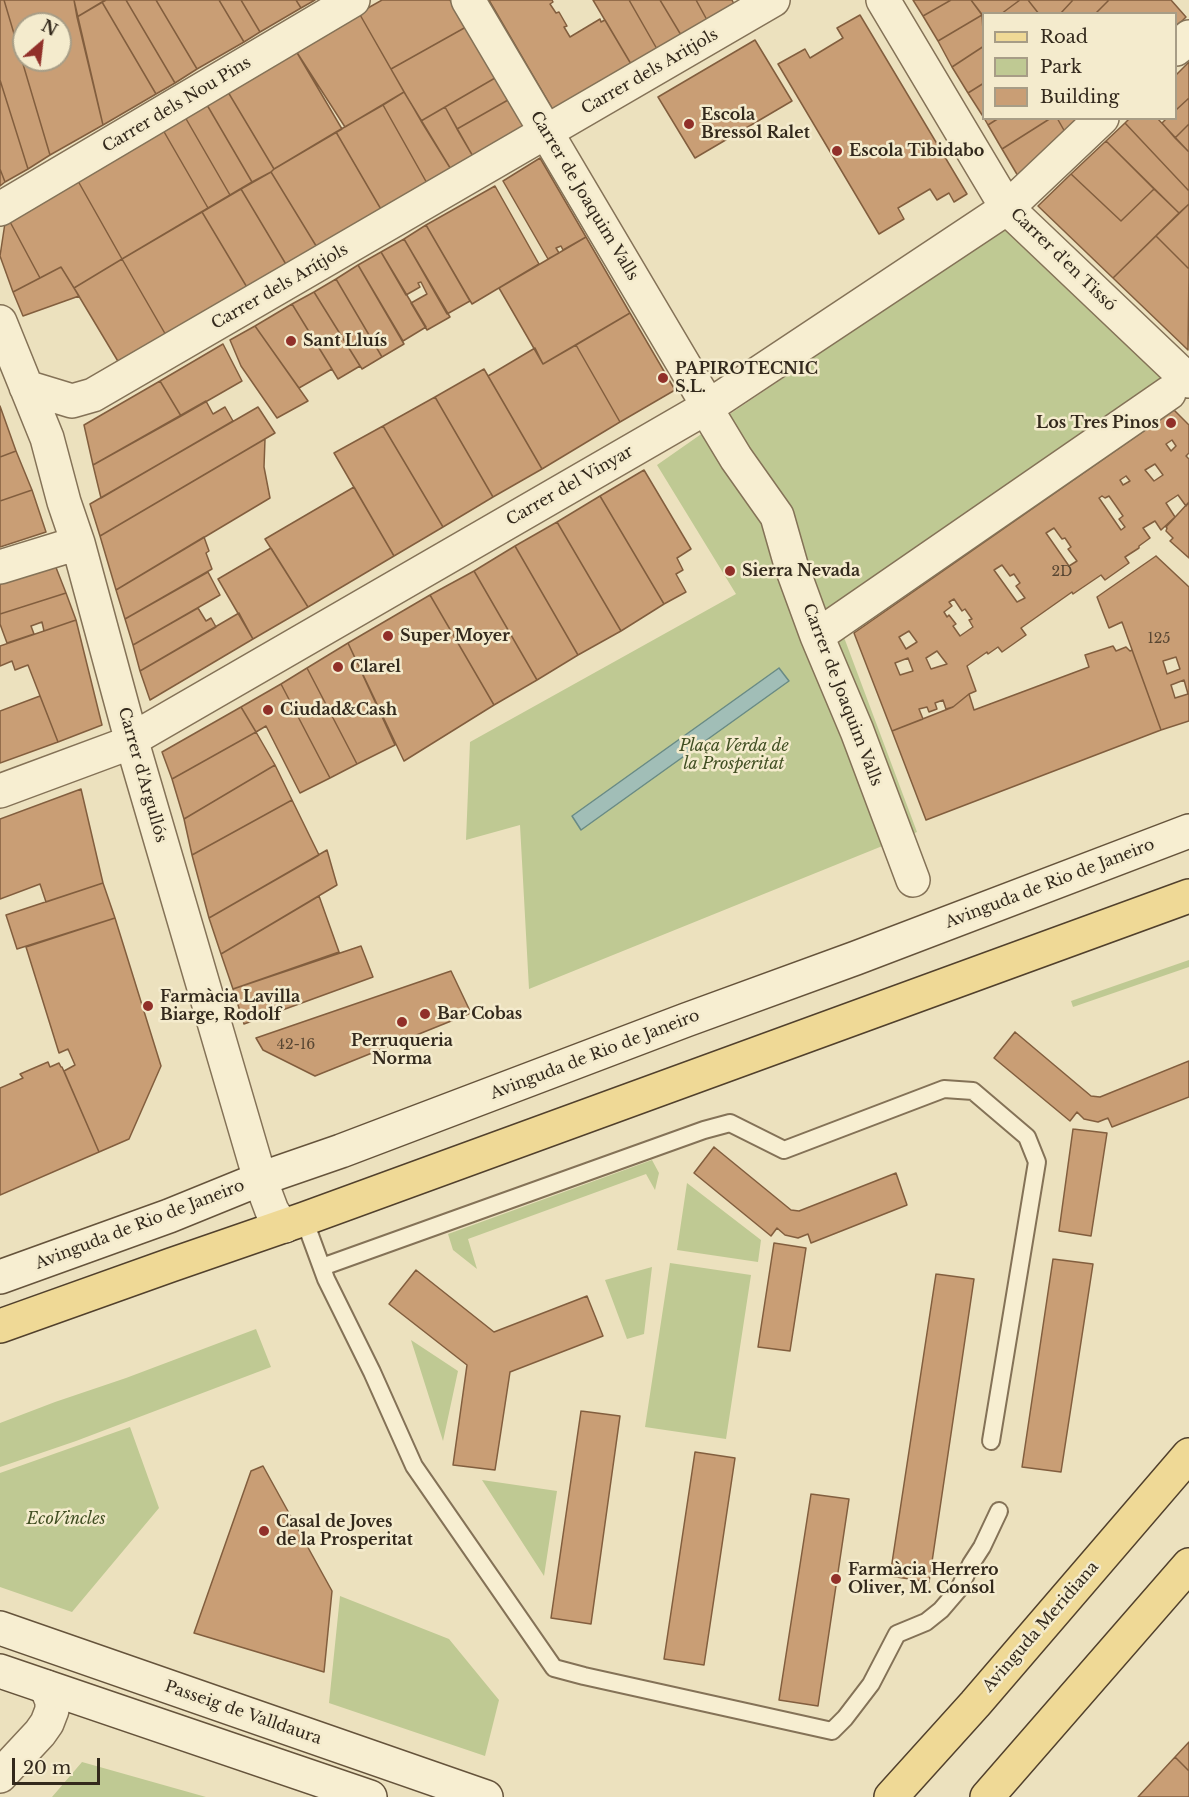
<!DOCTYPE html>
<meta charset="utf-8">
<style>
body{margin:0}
#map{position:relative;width:1189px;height:1797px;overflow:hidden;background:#ece1be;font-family:"Libre Baskerville",serif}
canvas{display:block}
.legend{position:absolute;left:982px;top:12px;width:195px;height:108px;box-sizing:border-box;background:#f4ebcd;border:2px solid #a79d86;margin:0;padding:8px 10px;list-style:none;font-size:18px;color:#33291c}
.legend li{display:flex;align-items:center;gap:12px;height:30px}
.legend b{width:30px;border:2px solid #a79d86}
.north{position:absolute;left:12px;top:12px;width:60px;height:60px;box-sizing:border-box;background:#f4ebcd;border:2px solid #a79d86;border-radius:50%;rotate:28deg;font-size:16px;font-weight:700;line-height:24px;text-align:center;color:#33291c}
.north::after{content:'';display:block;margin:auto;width:21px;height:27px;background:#913029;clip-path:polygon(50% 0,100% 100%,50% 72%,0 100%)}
.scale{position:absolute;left:12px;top:1758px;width:88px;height:27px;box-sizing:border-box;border:3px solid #33291c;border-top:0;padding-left:8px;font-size:18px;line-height:21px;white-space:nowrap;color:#33291c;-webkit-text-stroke:4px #f4ebcd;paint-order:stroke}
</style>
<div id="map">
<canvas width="1189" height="1797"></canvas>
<ul class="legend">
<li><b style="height:8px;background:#efd996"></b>Road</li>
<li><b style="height:16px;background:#bfc993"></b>Park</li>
<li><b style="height:16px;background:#c99e75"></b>Building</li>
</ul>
<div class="north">N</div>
<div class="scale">20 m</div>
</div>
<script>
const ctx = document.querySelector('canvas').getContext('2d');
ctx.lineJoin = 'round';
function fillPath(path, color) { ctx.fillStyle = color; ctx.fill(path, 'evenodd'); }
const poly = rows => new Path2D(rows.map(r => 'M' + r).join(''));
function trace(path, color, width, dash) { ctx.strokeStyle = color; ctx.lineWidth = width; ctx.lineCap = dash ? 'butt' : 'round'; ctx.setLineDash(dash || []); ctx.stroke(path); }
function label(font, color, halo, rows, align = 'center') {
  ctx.font = font + ' "Libre Baskerville",serif'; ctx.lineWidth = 5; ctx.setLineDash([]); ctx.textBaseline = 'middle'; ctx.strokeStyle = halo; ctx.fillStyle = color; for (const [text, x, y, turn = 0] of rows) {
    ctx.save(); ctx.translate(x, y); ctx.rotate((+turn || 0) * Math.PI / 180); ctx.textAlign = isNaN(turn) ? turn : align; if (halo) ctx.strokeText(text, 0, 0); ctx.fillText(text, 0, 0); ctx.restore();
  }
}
fillPath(poly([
 [1007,227,1178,395,842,632,917,832,529,989,520,825,466,840,470,742,736,594,657,465,727,416],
 [1189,960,1189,967,1073,1007,1071,1001],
 [652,1160,659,1173,655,1190,646,1174,468,1239,477,1269,453,1250,448,1234],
 [687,1183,761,1240,758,1262,677,1250],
 [670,1263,751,1275,726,1439,645,1427],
 [652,1267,644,1334,627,1339,605,1280],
 [256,1329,271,1367,76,1441,0,1467,0,1423,55,1402,126,1378],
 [411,1340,458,1371,443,1441],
 [130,1427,159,1508,72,1612,0,1587,0,1473],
 [482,1480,557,1491,544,1576],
 [340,1596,449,1639,499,1700,485,1756,329,1703],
 [82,1762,206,1797,52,1797]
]), '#bfc993');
const water = poly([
 [779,668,789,681,581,830,572,816,779,668]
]);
fillPath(water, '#a1beb7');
trace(water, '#698b85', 1.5);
const building = poly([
 [0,0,4,0,50,155,28,169,0,80,0,0],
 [4,0,74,0,103,125,50,155,4,0],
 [24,24,60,24,60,60,24,60,24,24],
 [74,0,106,0,77,17,74,0],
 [106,0,126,0,175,83,156,94,102,2,106,0],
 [126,0,156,0,197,69,175,83,126,0],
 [156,0,219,0,244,42,197,69,156,0],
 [219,0,241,0,260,32,244,42,219,0],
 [241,0,296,0,301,8,260,32,241,0],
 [296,0,315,0,301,8,296,0],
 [382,0,450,0,466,27,391,69,359,13,382,0],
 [489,0,552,0,553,2,550,4,556,13,559,12,567,26,564,27,570,37,600,19,601,22,605,20,631,64,553,110,489,0],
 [593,0,629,0,657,49,631,64,593,0],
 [629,0,660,0,681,35,657,49,629,0],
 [660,0,696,0,707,20,681,35,660,0],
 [696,0,732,0,734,4,707,20,696,0],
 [913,0,951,0,923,16,913,0],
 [951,0,971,0,982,15,938,41,923,16,951,0],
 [971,0,1020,0,1001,14,984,14,984,17,971,0],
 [1020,0,1028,0,1039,14,1001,14,1020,0],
 [1028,0,1073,0,1060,14,1039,14,1028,0],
 [1073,0,1109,0,1095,14,1060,14,1073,0],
 [1109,0,1171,0,1186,17,1176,27,1176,14,1095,14,1109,0],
 [102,2,156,94,103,125,77,17,102,2],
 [359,13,404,92,345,127,296,51,359,13],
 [860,15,967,194,954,202,949,193,937,200,930,189,898,208,904,219,879,234,778,64,805,49,810,58,843,38,837,28,860,15],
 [982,15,984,46,952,67,938,41,982,15],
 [466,27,495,78,421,121,391,69,466,27],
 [755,40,792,101,695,158,658,97,755,40],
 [984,46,984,83,968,93,952,67,984,46],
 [296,51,342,129,274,169,228,92,296,51],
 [1189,62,1189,98,1176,110,1176,75,1189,62],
 [495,78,508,100,457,129,445,107,495,78],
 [0,80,28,169,5,182,0,169,0,80],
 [984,83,984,118,968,93,984,83],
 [228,92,274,169,271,172,252,182,207,105,228,92],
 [404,92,452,171,428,185,383,105,404,92],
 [1189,98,1189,124,1175,138,1162,123,1167,118,1176,118,1176,110,1189,98],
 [508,100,525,128,474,158,457,129,508,100],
 [207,105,252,182,230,195,185,117,207,105],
 [383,105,428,185,382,211,336,132,383,105],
 [445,107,474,158,452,171,421,121,445,107],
 [185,117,230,195,208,208,163,130,185,117],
 [984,118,999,118,988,125,984,118],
 [999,118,1051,118,1002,149,988,125,999,118],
 [1051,118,1057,118,1065,132,1018,176,1002,149,1051,118],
 [1057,118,1080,118,1065,132,1057,118],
 [1130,118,1157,118,1189,152,1189,191,1125,123,1130,118],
 [1125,123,1189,191,1189,204,1179,213,1106,141,1125,123],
 [1189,124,1189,152,1175,138,1189,124],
 [163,130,208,208,122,259,78,181,163,130],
 [336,132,382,211,318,249,271,172,274,169,336,132],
 [1106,141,1154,189,1121,221,1071,174,1106,141],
 [540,158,586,237,563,250,561,246,556,248,559,253,548,259,503,181,540,158],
 [0,169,5,182,0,186,0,169],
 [271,172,318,249,287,266,241,189,271,172],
 [1071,174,1121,221,1154,189,1179,213,1113,278,1038,206,1071,174],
 [78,181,122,259,74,288,61,267,40,278,9,220,78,181],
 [495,186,539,264,472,304,426,225,495,186],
 [241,189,287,266,248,289,202,212,241,189],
 [1189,204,1189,269,1156,236,1189,204],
 [202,212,248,289,167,337,122,259,202,212],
 [9,220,40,278,13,292,0,256,5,223,9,220],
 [426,225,470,301,447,314,404,239,426,225],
 [1156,236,1189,269,1188,350,1113,278,1156,236],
 [586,237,630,313,543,364,499,288,586,237],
 [404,239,450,317,427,330,411,303,427,294,421,282,418,283,420,287,406,295,381,252,404,239],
 [381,252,426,327,403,341,358,265,381,252],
 [122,259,167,337,119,363,74,288,122,259],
 [358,265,404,344,382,357,336,279,358,265],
 [61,267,79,296,23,316,13,292,61,267],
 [336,279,382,357,362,369,314,292,336,279],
 [314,292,360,366,338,379,292,304,314,292],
 [292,304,332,369,299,388,255,326,292,304],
 [630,313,675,390,620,422,576,345,630,313],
 [255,326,308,401,277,418,241,366,230,340,255,326],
 [223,344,242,381,181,416,160,381,223,344],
 [576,345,620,422,542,469,488,376,535,348,543,364,576,345],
 [484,369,542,469,493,497,435,397,484,369],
 [160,381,181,416,93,465,84,425,160,381],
 [435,397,493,497,443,527,383,426,435,397],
 [206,401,213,414,225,407,233,421,101,498,93,465,206,401],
 [0,406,16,451,0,457,0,406],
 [258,407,275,433,100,536,90,504,258,407],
 [1174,410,1189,425,1189,453,1186,456,1189,459,1189,502,1186,506,1178,495,1166,503,1175,517,1161,530,1155,521,1143,528,1150,538,1139,546,1139,548,1125,557,1129,563,1105,580,1101,575,1073,594,1072,592,1021,628,1026,635,1002,652,998,647,988,654,987,652,967,666,976,691,969,694,953,707,946,709,943,700,935,703,937,709,929,712,927,707,919,709,923,719,892,731,854,633,1174,410],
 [1172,440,1176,446,1171,451,1166,444,1172,440],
 [1155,464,1163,475,1154,481,1145,470,1155,464],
 [1126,476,1130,481,1123,485,1120,480,1126,476],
 [1102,496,1105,498,1109,496,1123,516,1119,519,1125,527,1121,530,1099,498,1102,496],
 [1054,528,1062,539,1065,538,1071,547,1068,549,1077,561,1069,566,1046,533,1054,528],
 [1002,565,1010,576,1014,574,1020,583,1016,586,1025,598,1017,602,994,570,1002,565],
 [954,599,962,611,965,609,972,619,969,620,973,627,960,636,953,626,956,624,949,615,947,617,944,612,952,606,949,602,954,599],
 [909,631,917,642,906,649,899,637,909,631],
 [937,651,947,664,931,669,926,658,937,651],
 [908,658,913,671,900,675,895,663,908,658],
 [383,426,443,527,394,556,334,453,383,426],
 [265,439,264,467,270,498,116,590,100,536,265,439],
 [16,451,32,490,0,501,0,457,16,451],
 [644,470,691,549,677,558,683,570,676,574,686,592,664,604,600,496,644,470],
 [354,487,394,556,308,607,265,539,354,487],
 [32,490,46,532,0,547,0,501,32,490],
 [600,496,664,604,621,631,557,522,600,496],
 [1189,502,1189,558,1170,541,1173,538,1166,531,1167,528,1166,527,1189,502],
 [557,522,621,631,578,655,515,546,557,522],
 [204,537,209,551,206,553,212,569,125,619,116,590,204,537],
 [515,546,578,655,537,680,474,571,515,546],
 [271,548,308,607,253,639,218,579,271,548],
 [1156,556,1189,587,1189,721,1161,730,1122,622,1109,628,1097,597,1156,556],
 [1176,657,1180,669,1167,674,1163,661,1176,657],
 [1184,680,1188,694,1175,698,1171,685,1184,680],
 [55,565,66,593,0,614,0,584,55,565],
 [474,571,537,680,494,705,430,595,474,571],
 [208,572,220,595,133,645,125,619,208,572],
 [66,593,76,620,44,631,42,622,31,626,34,634,7,643,0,624,0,614,66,593],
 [430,595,494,705,404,761,348,643,430,595],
 [198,608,206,621,211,618,216,627,140,671,133,645,198,608],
 [239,613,253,639,150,700,140,671,239,613],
 [76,620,102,725,58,742,28,665,15,670,12,661,0,666,0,646,76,620],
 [348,643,395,745,357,764,307,668,348,643],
 [1113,646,1116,651,1126,647,1130,651,1132,650,1161,730,926,820,892,731,953,707,969,694,974,710,1089,667,1085,655,1113,646],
 [307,668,357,764,330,778,281,684,307,668],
 [281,684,330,778,300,793,266,726,256,732,241,707,281,684],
 [40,696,58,742,0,763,0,711,40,696],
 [241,707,256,732,172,779,162,752,241,707],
 [256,732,275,765,184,819,172,779,256,732],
 [275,765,292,800,192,855,184,819,275,765],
 [81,789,103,883,46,902,40,884,0,899,0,819,81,789],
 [292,800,319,855,209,918,192,855,292,800],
 [327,850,337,885,221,954,209,918,327,850],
 [103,883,115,918,17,949,6,915,103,883],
 [319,896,339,952,233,989,221,954,319,896],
 [115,918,161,1066,129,1139,99,1152,64,1071,75,1065,68,1049,59,1053,26,947,115,918],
 [361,946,373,977,244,1024,233,989,361,946],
 [451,971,471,1013,315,1076,263,1050,256,1038,451,971],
 [1015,1032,1091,1096,1100,1097,1189,1061,1189,1097,1112,1127,1108,1118,1098,1122,1084,1119,1077,1112,1070,1121,994,1058,1015,1032],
 [48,1062,50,1067,59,1063,61,1067,62,1067,99,1152,0,1195,0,1088,23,1078,20,1074,48,1062],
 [1073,1129,1107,1133,1091,1236,1059,1231,1073,1129],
 [714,1147,791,1210,799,1211,896,1173,907,1205,811,1243,808,1234,798,1238,785,1235,777,1228,771,1236,694,1173,714,1147],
 [774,1243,806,1248,790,1351,758,1347,774,1243],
 [1053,1259,1093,1264,1061,1472,1022,1467,1053,1259],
 [416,1270,494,1332,587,1296,603,1336,510,1372,495,1470,453,1465,467,1365,389,1304,416,1270],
 [936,1274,974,1279,929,1582,890,1576,936,1274],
 [581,1411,620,1416,591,1624,551,1618,581,1411],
 [695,1452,735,1458,704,1665,664,1659,695,1452],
 [263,1466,332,1591,324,1672,194,1633,251,1471,263,1466],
 [811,1494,849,1499,818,1706,779,1700,811,1494],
 [1189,1742,1189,1771,1175,1757,1189,1742],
 [1175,1757,1189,1771,1189,1797,1138,1797,1175,1757]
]);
fillPath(building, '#c99e75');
trace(building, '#825e3e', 1.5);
const lane = poly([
 [304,1219,326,1279,372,1372,414,1466,554,1668,584,1676,832,1731,845,1718,871,1684,897,1634,926,1622,941,1610,959,1589,971,1564,982,1547,999,1511],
 [322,1267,704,1130,730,1123,784,1150,944,1089,973,1091,1027,1137,1037,1162,991,1441]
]);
const street = poly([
 [468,0,700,392],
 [883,0,1007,208,1189,381],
 [1176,49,1189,37],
 [0,209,353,0],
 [0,322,47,438,64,502,78,543,132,742,260,1179,272,1211,278,1220,285,1226],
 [26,387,72,401,93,395,773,0],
 [713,420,736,458,777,516,791,565,817,636,857,731,913,880],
 [0,567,78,543],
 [817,636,1169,393],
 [0,791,132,742,136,737,709,406,1007,208,1102,118],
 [0,1776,40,1733,47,1723,52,1710,52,1701,46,1687]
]);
const secondary = poly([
 [0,1277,169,1216,260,1179,341,1151,686,1020,856,958,1189,831],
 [0,1628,486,1797],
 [0,1671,370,1797]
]);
const primary = poly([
 [0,1326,171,1265,304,1219,1189,896],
 [891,1797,975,1704,1189,1455],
 [987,1797,1189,1565]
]);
trace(lane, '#847257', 20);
trace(street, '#847257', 36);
trace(secondary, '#65533b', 36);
trace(primary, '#51402c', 36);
trace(lane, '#f7eed1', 16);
trace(street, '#f7eed1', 33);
trace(secondary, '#f7eed1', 33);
trace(primary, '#efd996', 33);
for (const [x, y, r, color] of [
 [689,124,6,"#913029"],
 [837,151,6,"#913029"],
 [291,341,6,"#913029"],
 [663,378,6,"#913029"],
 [1171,423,6,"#913029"],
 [730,571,6,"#913029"],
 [388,636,6,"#913029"],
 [338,667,6,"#913029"],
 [268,710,6,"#913029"],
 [148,1006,6,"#913029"],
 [425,1014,6,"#913029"],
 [402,1022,6,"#913029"],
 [264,1531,6,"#913029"],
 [836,1579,6,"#913029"]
]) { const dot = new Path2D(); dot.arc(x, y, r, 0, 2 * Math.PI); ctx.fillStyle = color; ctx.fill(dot); trace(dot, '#f4ebcd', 2); }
label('14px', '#584632', null, [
 ["2D",1062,572],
 ["125",1159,639],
 ["42-16",296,1045]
]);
label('16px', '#33291c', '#f4ebcd', [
 ["Carrer dels Aritjols",650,72,-30],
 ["Carrer dels Nou Pins",177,105,-31],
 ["Carrer de Joaquim Valls",584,196,59],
 ["Carrer d'en Tissó",1063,260,44],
 ["Carrer dels Arítjols",280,287,-30],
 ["Carrer del Vinyar",570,486,-30],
 ["Carrer de Joaquim Valls",842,695,69],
 ["Carrer d'Argullós",142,775,74],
 ["Avinguda de Rio de Janeiro",1050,884,-21],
 ["Avinguda de Rio de Janeiro",595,1055,-21],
 ["Avinguda de Rio de Janeiro",140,1225,-21],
 ["Avinguda Meridiana",1041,1627,-49],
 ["Passeig de Valldaura",243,1713,19]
]);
label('bold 16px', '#33291c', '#f4ebcd', [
 ["Escola",701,115],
 ["Bressol Ralet",701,133],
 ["Escola Tibidabo",849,151],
 ["Sant Lluís",303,341],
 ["PAPIROTECNIC",675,369],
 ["S.L.",675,387],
 ["Los Tres Pinos",1159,423,"right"],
 ["Sierra Nevada",742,571],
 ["Super Moyer",400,636],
 ["Clarel",350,667],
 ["Ciudad&Cash",280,710],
 ["Farmàcia Lavilla",160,997],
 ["Biarge, Rodolf",160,1015],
 ["Bar Cobas",437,1014],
 ["Perruqueria",402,1041,"center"],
 ["Norma",402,1059,"center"],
 ["Casal de Joves",276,1522],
 ["de la Prosperitat",276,1540],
 ["Farmàcia Herrero",848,1570],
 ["Oliver, M. Consol",848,1588]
], 'left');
label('italic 16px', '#414f23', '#f4ebcd', [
 ["Plaça Verda de",734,746],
 ["la Prosperitat",734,764],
 ["EcoVincles",66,1519]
]);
</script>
